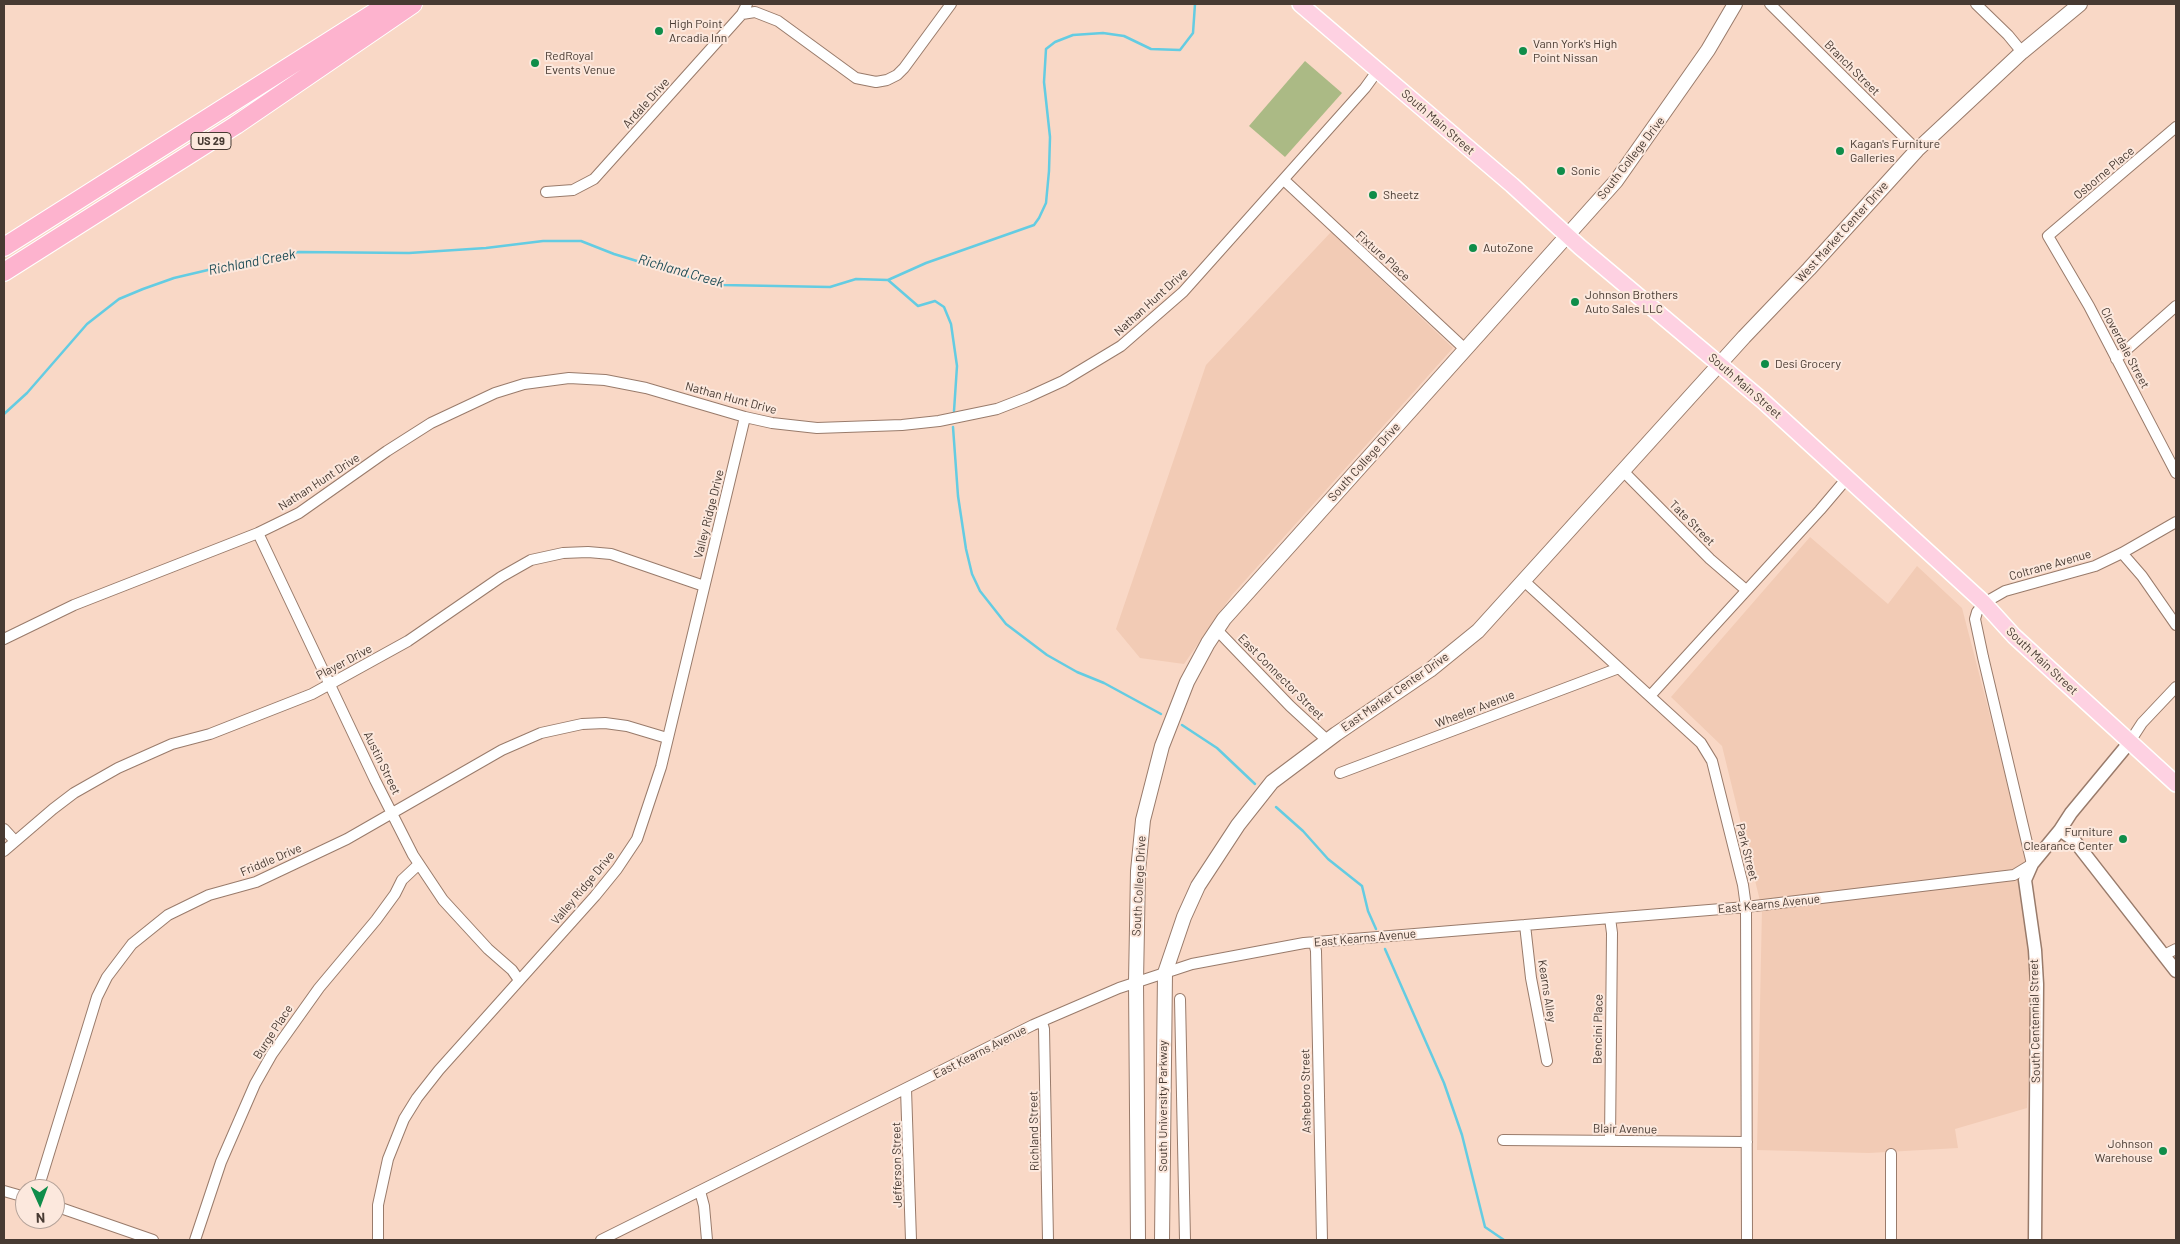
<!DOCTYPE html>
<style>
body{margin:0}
#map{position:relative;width:2180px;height:1244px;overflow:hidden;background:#f9d8c6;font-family:Barlow,sans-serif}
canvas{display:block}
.frame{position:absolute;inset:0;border:5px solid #473a32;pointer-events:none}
.north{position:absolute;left:15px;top:1179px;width:50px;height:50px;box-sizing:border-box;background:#fce8dd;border:1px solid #b4a299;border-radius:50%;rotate:178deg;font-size:14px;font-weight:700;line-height:20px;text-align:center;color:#473a32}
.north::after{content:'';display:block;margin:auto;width:18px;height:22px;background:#0f8d4a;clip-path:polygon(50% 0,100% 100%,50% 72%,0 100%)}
</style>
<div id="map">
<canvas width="2180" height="1244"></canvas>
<div class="frame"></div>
<div class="north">N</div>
</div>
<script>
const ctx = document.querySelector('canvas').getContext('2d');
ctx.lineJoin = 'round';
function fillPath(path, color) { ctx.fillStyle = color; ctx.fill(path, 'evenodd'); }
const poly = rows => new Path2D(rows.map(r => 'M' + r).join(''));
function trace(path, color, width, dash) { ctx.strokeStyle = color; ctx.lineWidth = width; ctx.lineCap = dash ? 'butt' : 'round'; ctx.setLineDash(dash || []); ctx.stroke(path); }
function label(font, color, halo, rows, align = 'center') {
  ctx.font = font + ' Barlow,sans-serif'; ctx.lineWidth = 4; ctx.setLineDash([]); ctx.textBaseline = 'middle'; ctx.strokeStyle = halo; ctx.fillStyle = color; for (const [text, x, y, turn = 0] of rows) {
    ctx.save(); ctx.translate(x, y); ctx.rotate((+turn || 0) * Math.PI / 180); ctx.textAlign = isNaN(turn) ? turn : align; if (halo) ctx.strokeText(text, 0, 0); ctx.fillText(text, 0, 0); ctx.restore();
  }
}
fillPath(poly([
 [1331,232,1453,348,1232,595,1184,664,1140,658,1116,629,1206,365],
 [1810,537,1888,604,1917,566,1962,608,2026,854,2020,882,2029,953,2031,1029,2027,1108,1955,1129,1958,1148,1869,1153,1757,1150,1762,909,1722,746,1671,697]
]), '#f2cbb5');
fillPath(poly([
 [1305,61,1342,93,1285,157,1249,126]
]), '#abba85');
trace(poly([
 [888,280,918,306,935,301,944,307,951,324,957,366,954,411],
 [4,414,27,393,87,324,119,299,143,289,174,278,263,257,299,252,409,253,486,248,543,241,581,241,614,254,696,279,722,285,830,287,856,279,888,280,926,263,1034,225,1039,218,1046,203,1049,171,1050,137,1044,82,1046,49,1055,42,1073,35,1103,33,1124,36,1151,49,1180,50,1193,33,1195,4],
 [953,427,958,496,966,549,972,574,980,591,1006,624,1047,655,1077,672,1104,683,1161,714],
 [1182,725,1217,748,1255,784],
 [1276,807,1303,831,1328,859,1362,886,1368,911,1376,929],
 [1385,949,1444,1083,1462,1135,1485,1227,1504,1240]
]), '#64cce2', 2.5);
const minor = poly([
 [1770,4,1917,150],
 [1976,4,2008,35,2022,52],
 [742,14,755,12,778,21,856,78,876,82,887,80,897,75,904,68,951,4],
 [2176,127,2048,236,2089,306,2176,473],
 [1284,180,1466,350],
 [546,192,573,190,594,179,742,14,747,4],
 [2116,359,2176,306],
 [1623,471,1710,559,1746,590],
 [258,533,375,780,413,855,443,900,488,949,512,970,519,980],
 [2122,553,2142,576,2176,625],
 [1524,581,1701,743,1712,761,1743,885,1746,907,1747,1240],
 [1217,630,1290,706,1328,741],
 [4,639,74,605,258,533,299,513,387,451,431,423,495,393,524,384,569,378,605,380,646,388,745,417,772,423,817,428,902,425,939,421,997,409,1028,397,1063,381,1121,346,1183,292,1365,88,1378,70],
 [1650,696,1820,510,1848,477],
 [2129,743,2142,723,2176,687],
 [1340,773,1619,668],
 [4,829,15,841],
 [4,851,53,809,74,793,118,768,172,744,210,734,312,694,408,641,501,577,531,560,563,553,588,552,611,554,704,586],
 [1525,925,1531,978,1547,1061],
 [1314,942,1316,951,1322,1240],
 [2164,955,2176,949],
 [1180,999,1185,1240],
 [1042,1022,1044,1029,1048,1240],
 [906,1089,911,1240],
 [1503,1140,1747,1142],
 [1610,1141,1612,933,1610,918],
 [1891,1154,1891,1240],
 [38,1189,97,997,107,977,132,944,168,915,209,895,256,882,347,839,502,750,541,733,582,724,605,723,627,726,667,738],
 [4,1191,25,1197],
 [700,1191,704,1206,707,1240],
 [55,1206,153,1240],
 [195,1240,221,1162,255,1084,272,1054,319,988,376,920,395,894,402,880,419,864],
 [378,1240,378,1205,388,1159,404,1119,417,1098,439,1070,595,896,617,869,637,839,661,767,745,417],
 [601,1240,1033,1025,1119,988,1192,964,1304,943,1746,907,2014,875,2032,864,1983,657,1975,619,1977,612,1984,603,2005,591,2095,566,2122,553,2176,522]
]);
const tertiary = poly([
 [2060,830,2073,839,2176,971],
 [2035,1240,2037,984,2035,950,2025,880,2032,864,2060,830,2071,813,2129,743]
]);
const secondary = poly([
 [1138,1240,1136,982,1138,871,1143,820,1162,746,1187,682,1208,643,1224,619,1616,181,1708,50,1735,4],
 [1162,1240,1165,973,1184,917,1198,886,1238,825,1272,782,1336,734,1430,670,1478,631,1744,337,1809,269,1917,150,2022,52,2080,4]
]);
const primary = poly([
 [1300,4,1512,185,1580,247,1763,401,1984,603,2014,636,2176,784]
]);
const motorway = poly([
 [4,247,388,4],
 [4,272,236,125,413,4]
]);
trace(minor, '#997b6b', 12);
trace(tertiary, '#997b6b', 15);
trace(secondary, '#997b6b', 16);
trace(primary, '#fff', 18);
trace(motorway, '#fff', 20);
trace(minor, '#fff', 10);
trace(tertiary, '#fff', 12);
trace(secondary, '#fff', 14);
trace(primary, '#fed1e2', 15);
trace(motorway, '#fdb3ce', 18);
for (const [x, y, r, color] of [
 [659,31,5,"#0f8d4a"],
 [1523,51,5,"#0f8d4a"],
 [535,63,5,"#0f8d4a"],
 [1840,151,5,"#0f8d4a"],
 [1561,171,5,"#0f8d4a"],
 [1373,195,5,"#0f8d4a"],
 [1473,248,5,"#0f8d4a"],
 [1575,302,5,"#0f8d4a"],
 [1765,364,5,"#0f8d4a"],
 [2123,839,5,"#0f8d4a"],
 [2163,1151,5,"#0f8d4a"]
]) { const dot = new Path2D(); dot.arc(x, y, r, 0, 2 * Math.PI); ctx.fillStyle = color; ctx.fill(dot); trace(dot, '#fce8dd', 2); }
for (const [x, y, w] of [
 [211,141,40]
]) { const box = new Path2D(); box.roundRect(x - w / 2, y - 8.5, w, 17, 4); ctx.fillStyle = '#fce8dd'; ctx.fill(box); trace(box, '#473a32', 1); }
label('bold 11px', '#473a32', null, [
 ["US 29",211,141]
]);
label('12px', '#473a32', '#fce8dd', [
 ["High Point",669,24],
 ["Arcadia Inn",669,38],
 ["Vann York's High",1533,44],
 ["Point Nissan",1533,58],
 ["RedRoyal",545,56],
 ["Events Venue",545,70],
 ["Kagan's Furniture",1850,144],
 ["Galleries",1850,158],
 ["Sonic",1571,171],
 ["Sheetz",1383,195],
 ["AutoZone",1483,248],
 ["Johnson Brothers",1585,295],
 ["Auto Sales LLC",1585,309],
 ["Desi Grocery",1775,364],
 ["Furniture",2113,832,"right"],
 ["Clearance Center",2113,846,"right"],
 ["Johnson",2153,1144,"right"],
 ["Warehouse",2153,1158,"right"]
], 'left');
label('12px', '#473a32', '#fce8dd', [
 ["Branch Street",1852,68,45],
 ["Ardale Drive",646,103,-48],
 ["South Main Street",1438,122,41],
 ["South College Drive",1631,158,-52],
 ["Osborne Place",2104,173,-40],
 ["West Market Center Drive",1842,232,-48],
 ["Fixture Place",1383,256,42],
 ["Nathan Hunt Drive",1151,302,-42],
 ["Cloverdale Street",2125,348,62],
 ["South Main Street",1745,386,41],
 ["Nathan Hunt Drive",731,398,15],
 ["South College Drive",1364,462,-48],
 ["Nathan Hunt Drive",319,482,-33],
 ["Valley Ridge Drive",709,514,-76],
 ["Tate Street",1692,523,45],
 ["Coltrane Avenue",2050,565,-16],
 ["South Main Street",2042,661,43],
 ["Player Drive",344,662,-28],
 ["East Connector Street",1281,677,45],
 ["East Market Center Drive",1395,692,-35],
 ["Wheeler Avenue",1475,709,-21],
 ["Austin Street",382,763,64],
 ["Park Street",1747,852,76],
 ["Friddle Drive",271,860,-23],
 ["South College Drive",1139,886,-87],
 ["Valley Ridge Drive",583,888,-50],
 ["East Kearns Avenue",1769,904,-6],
 ["East Kearns Avenue",1365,938,-5],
 ["Kearns Alley",1547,991,81],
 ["South Centennial Street",2035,1021,-91],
 ["Bencini Place",1598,1029,-89],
 ["Burge Place",273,1032,-57],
 ["East Kearns Avenue",980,1052,-27],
 ["Asheboro Street",1306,1091,-91],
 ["South University Parkway",1163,1106,-90],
 ["Blair Avenue",1625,1129,1],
 ["Richland Street",1034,1131,-91],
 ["Jefferson Street",897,1165,-91]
]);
label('italic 14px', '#1e4c56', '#fce8dd', [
 ["Richland Creek",252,262,-11],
 ["Richland Creek",681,271,16]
]);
</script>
